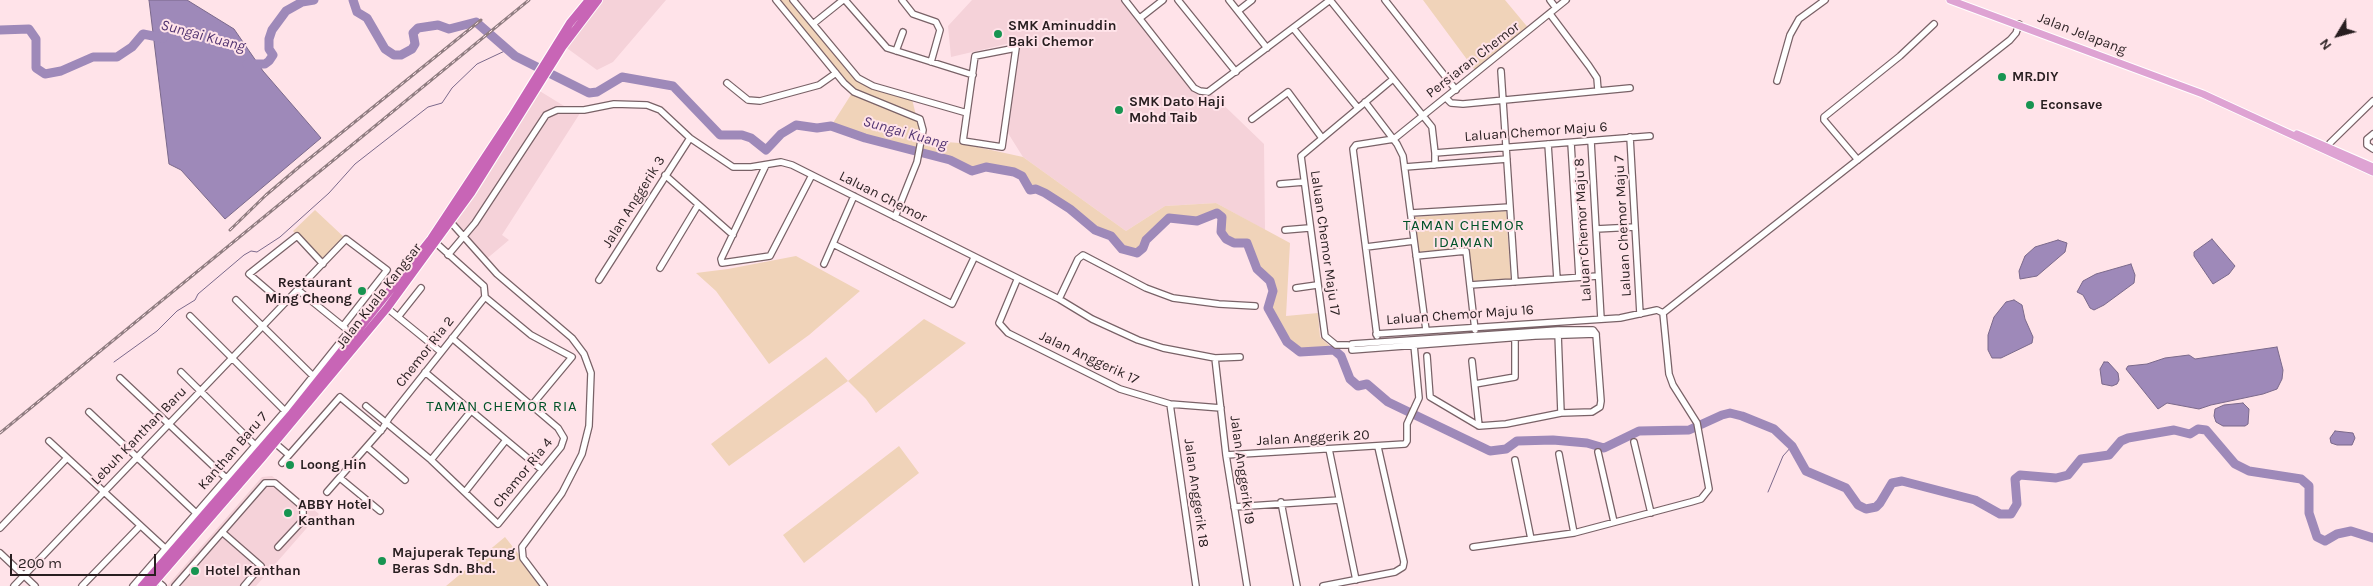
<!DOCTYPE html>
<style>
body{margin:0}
#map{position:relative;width:2373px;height:586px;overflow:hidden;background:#ffe3e9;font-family:Karla,sans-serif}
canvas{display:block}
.north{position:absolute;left:2313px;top:10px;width:50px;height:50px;-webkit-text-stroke:4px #ffe3e9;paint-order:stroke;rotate:233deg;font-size:14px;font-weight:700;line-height:20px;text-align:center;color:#281e20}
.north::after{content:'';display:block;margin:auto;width:18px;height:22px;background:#281e20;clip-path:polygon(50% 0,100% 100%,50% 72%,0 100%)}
.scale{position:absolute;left:10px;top:554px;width:146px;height:22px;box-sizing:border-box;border:2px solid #281e20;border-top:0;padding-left:6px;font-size:15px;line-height:18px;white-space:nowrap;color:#281e20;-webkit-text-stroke:4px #ffe3e9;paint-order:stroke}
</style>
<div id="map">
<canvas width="2373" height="586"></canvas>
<div class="north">N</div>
<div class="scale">200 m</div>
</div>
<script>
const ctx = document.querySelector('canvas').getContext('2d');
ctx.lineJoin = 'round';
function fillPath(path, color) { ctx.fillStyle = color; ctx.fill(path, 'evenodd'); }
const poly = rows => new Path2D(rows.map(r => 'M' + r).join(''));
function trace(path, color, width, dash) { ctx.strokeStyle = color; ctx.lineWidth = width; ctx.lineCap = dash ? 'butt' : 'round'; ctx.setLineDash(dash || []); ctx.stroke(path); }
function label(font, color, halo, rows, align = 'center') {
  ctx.font = font + ' Karla,sans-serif'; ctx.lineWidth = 4; ctx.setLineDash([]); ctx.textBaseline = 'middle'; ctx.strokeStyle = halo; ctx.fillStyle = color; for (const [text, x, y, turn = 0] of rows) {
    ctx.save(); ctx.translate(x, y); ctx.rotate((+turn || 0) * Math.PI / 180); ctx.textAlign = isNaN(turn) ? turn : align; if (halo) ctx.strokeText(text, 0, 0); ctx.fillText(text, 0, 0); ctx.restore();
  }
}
fillPath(poly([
 [599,0,666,0,613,62,597,70,564,46],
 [972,0,1125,0,1189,84,1209,91,1264,144,1265,230,1216,203,1165,206,1126,231,1023,157,1006,130,1019,41,951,57,948,26],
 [538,90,569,109,584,107,502,235,509,240,484,261,451,221],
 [272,476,319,514,256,586,167,586,262,477]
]), '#f5d2d9');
fillPath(poly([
 [777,0,790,0,857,79,912,99,922,140,959,143,1023,157,1126,231,1165,206,1216,203,1290,243,1286,316,1318,313,1320,337,1334,350,1300,352,1287,342,1268,308,1273,291,1270,281,1257,269,1247,244,1234,243,1226,239,1221,232,1222,217,1217,213,1197,221,1169,218,1146,240,1143,248,1137,253,1122,249,1111,236,1095,230,1070,209,1045,193,1036,189,1030,190,1022,176,986,167,972,171,950,160,865,138,831,126,854,90],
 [1423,0,1505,0,1530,30,1477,73],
 [315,210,346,239,323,264,293,231],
 [1506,211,1511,281,1472,283,1468,250,1417,254,1413,217],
 [796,256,860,291,809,335,769,364,716,291,696,273,728,269],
 [924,319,966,343,876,413,866,399,848,381,729,466,711,444,826,357,848,381],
 [899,446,919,473,804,563,783,535],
 [505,537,544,586,446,586]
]), '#f0d3b9');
const water = poly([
 [149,0,187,0,234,29,263,71,321,138,225,219,181,170,169,164,149,0],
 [2212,239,2235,266,2229,274,2213,284,2194,256,2194,252,2212,239],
 [2058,240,2067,243,2065,252,2037,276,2020,279,2019,271,2025,256,2035,247,2058,240],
 [2131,264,2135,275,2134,283,2104,305,2094,310,2090,308,2083,295,2077,292,2083,281,2096,274,2131,264],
 [2014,300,2022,305,2025,319,2033,337,2032,343,2001,358,1992,358,1988,350,1988,335,1994,317,2006,302,2014,300],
 [2277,347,2283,370,2282,379,2277,389,2263,394,2211,405,2199,409,2167,403,2158,409,2126,369,2128,366,2147,364,2165,358,2189,355,2195,359,2277,347],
 [2104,362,2108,362,2118,373,2119,380,2117,384,2112,386,2102,384,2100,369,2104,362],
 [2243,403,2249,409,2248,424,2245,426,2223,426,2216,422,2214,416,2215,409,2224,405,2243,403],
 [2335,431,2353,433,2355,438,2352,445,2337,445,2331,443,2330,438,2335,431]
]);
fillPath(water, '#9e89b9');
trace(water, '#7b698b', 1);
trace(poly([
 [114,362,157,331,177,311,195,300,198,294,244,255,251,251,257,252,280,237,329,193,355,164,428,107,442,103,452,88,477,64,509,49],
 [1768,492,1783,456,1792,446]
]), '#7b698b', 1);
trace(poly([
 [353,0,357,12,367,18,385,49,394,55,401,55,412,49,415,44,413,33,418,28,438,25,449,29,476,22,515,56,589,93,597,92,622,77,673,86,720,135,742,135,751,138,766,150,781,134,796,125,817,128,831,126,865,138,950,160,972,171,986,167,1014,172,1022,176,1030,190,1036,189,1045,193,1070,209,1095,230,1111,236,1122,249,1137,253,1143,248,1146,240,1169,218,1197,221,1217,213,1222,217,1221,232,1226,239,1234,243,1247,243,1257,269,1270,281,1273,291,1268,308,1287,342,1300,352,1334,350,1341,356,1350,379,1358,386,1367,384,1388,402,1490,451,1506,449,1517,441,1553,440,1587,443,1604,448,1639,431,1689,430,1722,415,1730,413,1742,416,1774,429,1792,446,1806,471,1846,488,1858,505,1866,509,1876,507,1880,503,1892,483,1902,481,1975,500,2000,514,2011,514,2017,504,2015,479,2020,475,2056,478,2068,475,2081,459,2109,455,2121,441,2128,438,2174,430,2190,434,2198,429,2206,430,2235,464,2249,471,2301,479,2309,486,2309,513,2317,537,2325,541,2337,534,2351,531,2373,538],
 [0,30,29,29,36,39,36,68,45,74,61,71,93,57,117,57,132,47,143,34,163,38],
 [247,64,265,64,269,61,273,55,269,49,269,39,272,30,286,11,302,2,314,0]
]), '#9e89b9', 9);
const minor = poly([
 [776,0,844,83,854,92,920,119,923,130,917,162,895,217],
 [793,0,858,78,873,86,967,113],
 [845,0,887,48,973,75],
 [902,0,913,14,936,22,940,30,931,62],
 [1125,0,1194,88,1200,91,1208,92,1330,0],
 [1178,0,1236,72],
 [1229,0,1267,48],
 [1330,0,1432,127,1435,153],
 [1385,0,1456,90],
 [1550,0,1556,8],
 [1238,11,1252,0],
 [1550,14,1589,66,1597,78,1598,90],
 [1140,18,1163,0],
 [813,24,843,0],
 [1293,28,1358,108],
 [1016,48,1002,147,963,141,975,56,1016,48],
 [896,51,903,32],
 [1501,71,1515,282],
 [1777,81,1790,35,1799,19,1825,0],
 [727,83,748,100,760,101,819,85,836,73],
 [1446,98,1451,103,1463,104,1630,88],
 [1365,102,1397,144,1403,156,1426,330],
 [1252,119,1288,92,1322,138],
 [2373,134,2367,139,2367,145,2373,149],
 [1630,137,1640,314],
 [1591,141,1601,319],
 [1571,143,1579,277],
 [1548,144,1557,279],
 [2327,150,2330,143,2373,101],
 [1858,160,1824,120,1824,117,1900,56,1934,24],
 [766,165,721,259,722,263,770,256,812,175],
 [1435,165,1435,153,1650,136],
 [1405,167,1507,159],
 [665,175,733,235],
 [1280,184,1304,182],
 [1411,213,1510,207],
 [448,219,497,274,572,338,584,354,591,373,589,426,582,454,562,493,522,547,523,558,544,586],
 [1596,229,1635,227],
 [1285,230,1309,228],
 [436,243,484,286,485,297],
 [833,244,952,304,974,258],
 [1366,247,1414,241],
 [448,255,475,223,546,115,557,110,584,110,614,104,647,105,660,110,690,138,733,167,751,167,781,162,792,165,1059,299,1092,319,1138,340,1163,348,1215,358,1240,357],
 [1416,256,1466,251,1475,330],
 [824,264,854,196],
 [660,268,698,205],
 [599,280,690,138],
 [1017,280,999,323,1008,333,1120,389,1170,404,1221,408],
 [1470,285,1598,276],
 [1296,288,1317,285],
 [298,290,345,328],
 [485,297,531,335,572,357,532,405],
 [1059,299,1078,259,1083,255,1146,288,1173,298,1219,304,1255,306],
 [236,300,313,376],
 [284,304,249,274,297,236,323,264],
 [387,308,441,352],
 [190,316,285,411],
 [398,317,421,288],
 [1558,330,1593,330,1596,334,1535,336,1352,350,1352,344,1558,330],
 [1558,333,1561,413],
 [1376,334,1620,318,1657,310,1663,313,2010,40,2016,33,2019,24],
 [1377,336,1353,149,1356,145,1394,139,1566,0],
 [1348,345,1336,345,1325,336,1301,156,1393,79],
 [1427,356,1430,397,1479,426,1506,424,1561,413,1592,412,1600,407,1601,401,1596,334],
 [1215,358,1226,455,1247,586],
 [1472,361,1479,426],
 [181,372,255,445],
 [425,372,542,470],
 [120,378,226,478],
 [1475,384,1515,377,1515,336],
 [1170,404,1196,586],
 [366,406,431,460,498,524,561,447,564,438,558,428,452,338],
 [89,412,196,513],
 [49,441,167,550],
 [1634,442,1651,513],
 [275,443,289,455],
 [367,447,405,480],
 [1329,449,1356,580],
 [1598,452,1614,522],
 [1559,454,1574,533],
 [1226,455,1405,444,1407,441,1407,424,1419,398,1414,345],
 [431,460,471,411],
 [1515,460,1531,539],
 [282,463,340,397,381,431],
 [340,478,380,511],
 [327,492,383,428,389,418,485,297],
 [465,492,506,440],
 [1281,502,1297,586],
 [1234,507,1339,500],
 [0,528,67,458],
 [222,532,261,566,244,586],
 [1473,547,1574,533,1691,502,1701,499,1709,489,1697,423,1673,385,1669,374,1663,313],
 [0,553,35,586],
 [156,580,163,586],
 [14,586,346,239,387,270,343,326],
 [82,586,140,526],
 [133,586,285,411,349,331],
 [175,586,265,483,275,483,303,507,303,520,278,547],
 [1323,586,1395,572,1403,567,1404,562,1378,447]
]);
const major = poly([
 [1950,0,2203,94,2373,172],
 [2297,134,2373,167]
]);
const highway = poly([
 [142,586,292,413,431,239,511,118,570,23,589,0],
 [151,586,262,458,387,308,471,193,563,46,598,0]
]);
trace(minor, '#796267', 8);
trace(major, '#fff', 9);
trace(highway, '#fff', 10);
trace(minor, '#fff', 5.5);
trace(major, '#dea3d3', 7);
trace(highway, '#c865b6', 8);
const rail = poly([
 [230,230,266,195,299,167,481,20],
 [0,433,529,0]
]);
trace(rail, '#907d81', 3);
trace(rail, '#ffe3e9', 1, [4]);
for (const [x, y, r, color] of [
 [998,34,5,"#179451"],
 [2002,77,5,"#179451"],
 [2030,105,5,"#179451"],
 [1119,110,5,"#179451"],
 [362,291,5,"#179451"],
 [290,465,5,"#179451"],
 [288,513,5,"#179451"],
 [382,561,5,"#179451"],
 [195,571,5,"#179451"]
]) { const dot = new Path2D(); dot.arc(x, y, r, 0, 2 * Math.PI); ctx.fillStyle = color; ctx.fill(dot); trace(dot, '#ffe3e9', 2); }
label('bold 14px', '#281e20', '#ffe3e9', [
 ["SMK Aminuddin",1008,26],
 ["Baki Chemor",1008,42],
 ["MR.DIY",2012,77],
 ["SMK Dato Haji",1129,102],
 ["Mohd Taib",1129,118],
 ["Econsave",2040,105],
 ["Restaurant",352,283,"right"],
 ["Ming Cheong",352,299,"right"],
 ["Loong Hin",300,465],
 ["ABBY Hotel",298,505],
 ["Kanthan",298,521],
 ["Majuperak Tepung",392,553],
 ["Beras Sdn. Bhd.",392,569],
 ["Hotel Kanthan",205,571]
], 'left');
label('14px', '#281e20', '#ffe3e9', [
 ["Jalan Jelapang",2082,34,21],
 ["Persiaran Chemor",1473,60,-38],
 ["Laluan Chemor Maju 6",1536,132,-4],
 ["Laluan Chemor",883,197,27],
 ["Jalan Anggerik 3",634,202,-58],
 ["Laluan Chemor Maju 7",1623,226,-93],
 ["Laluan Chemor Maju 8",1583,230,-93],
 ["Laluan Chemor Maju 17",1325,243,82],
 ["Jalan Kuala Kangsar",379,296,-52],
 ["Laluan Chemor Maju 16",1460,315,-4],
 ["Chemor Ria 2",425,352,-52],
 ["Jalan Anggerik 17",1089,358,25],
 ["Lebuh Kanthan Baru",139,436,-46],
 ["Jalan Anggerik 20",1313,438,-3],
 ["Kanthan Baru 7",233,451,-49],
 ["Jalan Anggerik 19",1242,470,82],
 ["Chemor Ria 4",523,473,-51],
 ["Jalan Anggerik 18",1196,493,82]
]);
label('italic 15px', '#543673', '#ffe3e9', [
 ["Sungai Kuang",203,36,15],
 ["Sungai Kuang",905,133,16]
]);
ctx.letterSpacing = '1px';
label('15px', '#005228', '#ffe3e9', [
 ["TAMAN CHEMOR",1464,226],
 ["IDAMAN",1464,243],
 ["TAMAN CHEMOR RIA",502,407]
]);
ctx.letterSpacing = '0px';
</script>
